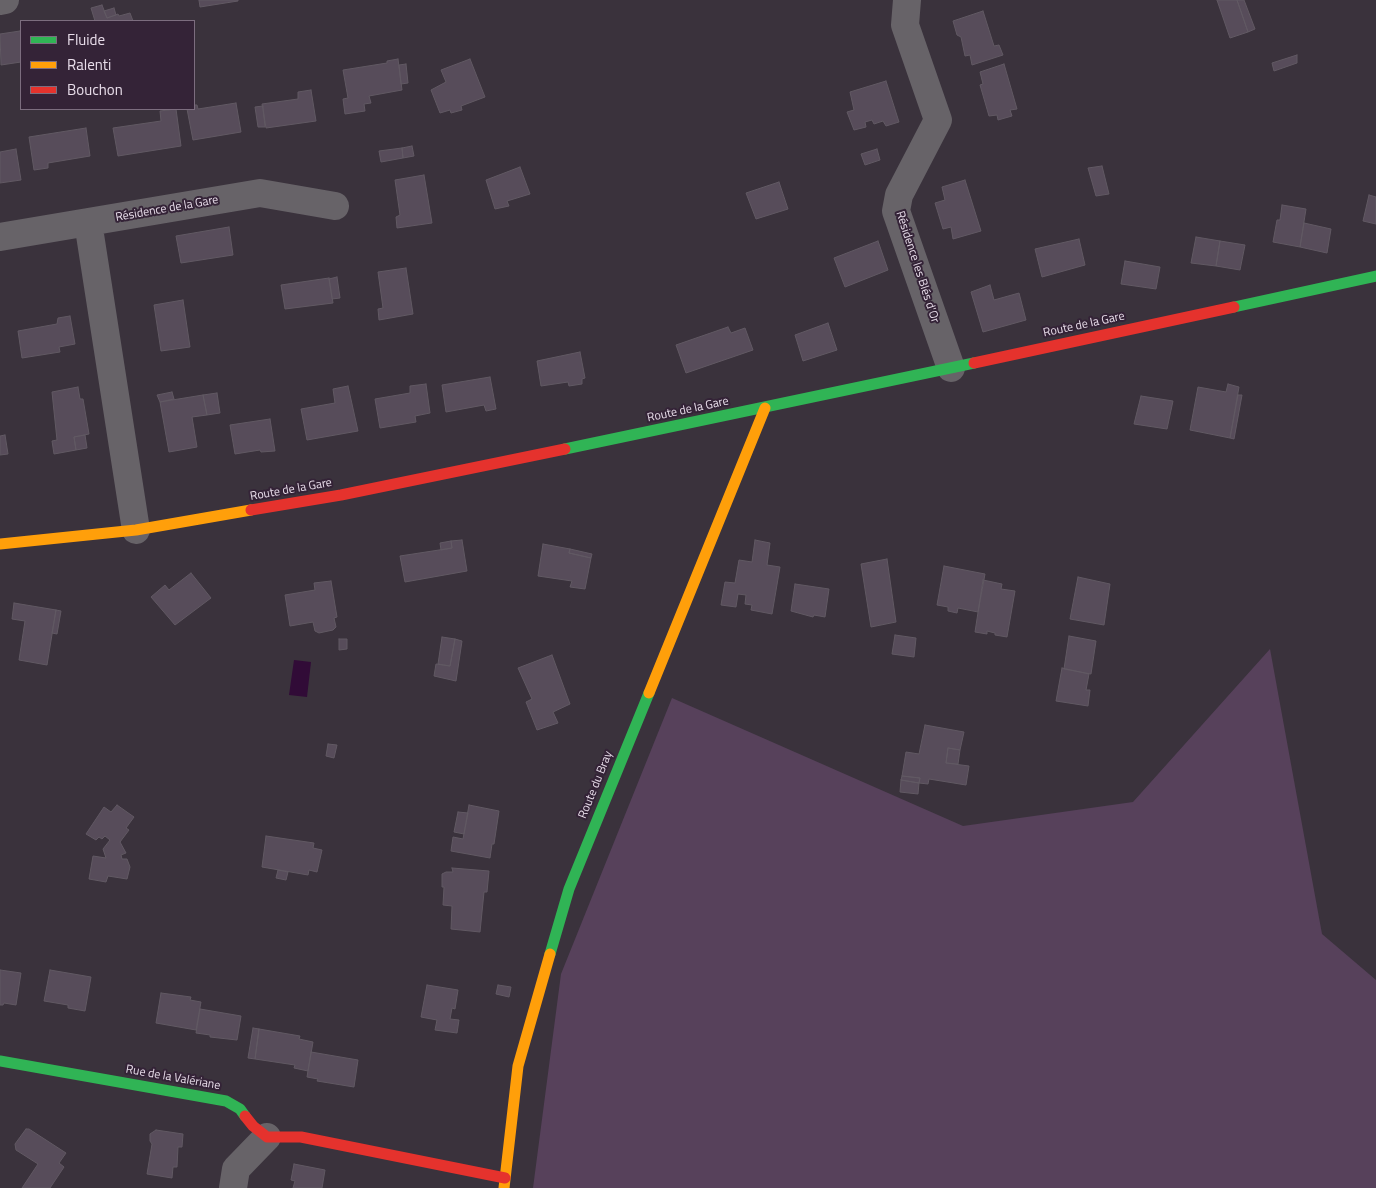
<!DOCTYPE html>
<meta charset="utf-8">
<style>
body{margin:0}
#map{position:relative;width:1376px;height:1188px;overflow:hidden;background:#3a323c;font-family:"Titillium Web",sans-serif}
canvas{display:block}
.legend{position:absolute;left:20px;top:20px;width:175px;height:90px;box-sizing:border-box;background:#342337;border:1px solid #7c6d7f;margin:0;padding:6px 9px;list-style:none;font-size:15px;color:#e8ddea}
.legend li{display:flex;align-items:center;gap:10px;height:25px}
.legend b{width:25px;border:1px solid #7c6d7f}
</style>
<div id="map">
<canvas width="1376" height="1188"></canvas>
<ul class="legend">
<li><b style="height:6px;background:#30b455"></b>Fluide</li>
<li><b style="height:6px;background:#ff9f0a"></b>Ralenti</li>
<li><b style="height:6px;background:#e5322d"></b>Bouchon</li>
</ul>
</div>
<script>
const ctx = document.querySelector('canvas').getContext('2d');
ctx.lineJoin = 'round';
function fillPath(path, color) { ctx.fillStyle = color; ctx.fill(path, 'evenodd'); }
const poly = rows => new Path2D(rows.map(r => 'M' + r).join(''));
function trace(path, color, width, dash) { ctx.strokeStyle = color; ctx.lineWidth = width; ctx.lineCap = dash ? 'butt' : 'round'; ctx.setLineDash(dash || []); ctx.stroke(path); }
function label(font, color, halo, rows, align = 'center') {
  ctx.font = font + ' "Titillium Web",sans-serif'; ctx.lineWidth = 4; ctx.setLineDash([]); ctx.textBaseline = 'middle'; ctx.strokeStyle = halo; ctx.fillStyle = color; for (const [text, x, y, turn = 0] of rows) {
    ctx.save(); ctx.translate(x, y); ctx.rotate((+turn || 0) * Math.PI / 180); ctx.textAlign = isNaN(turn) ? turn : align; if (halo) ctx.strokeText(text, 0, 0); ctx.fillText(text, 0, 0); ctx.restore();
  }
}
fillPath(poly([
 [1270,649,1322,934,1376,980,1376,1188,533,1188,561,974,672,698,963,826,1133,802]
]), '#57415b');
fillPath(poly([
 [294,660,311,662,307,697,289,695]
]), '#310b37');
const building = poly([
 [199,0,238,0,238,1,200,7,199,0],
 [1217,0,1237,0,1248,32,1230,38,1217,0],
 [1237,0,1244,0,1255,29,1248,32,1237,0],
 [102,5,107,18,118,14,119,16,130,13,133,21,95,21,91,8,102,5],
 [114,8,116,15,107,18,104,11,114,8],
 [983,11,994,46,999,45,1003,55,972,65,970,55,965,56,961,37,957,35,953,21,983,11],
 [20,31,21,34,21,62,1,65,0,34,20,31],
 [1297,55,1297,63,1274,71,1272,63,1297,55],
 [398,59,402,90,369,96,371,103,364,104,365,111,345,114,343,99,348,98,343,70,387,63,387,61,398,59],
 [470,59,485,97,461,106,462,110,451,113,450,110,440,113,431,90,446,82,441,70,470,59],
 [406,64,408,83,401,84,399,65,406,64],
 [1004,64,1017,109,1010,110,1012,116,998,120,997,115,989,116,980,85,983,84,980,72,1004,64],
 [886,81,899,122,886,126,883,121,874,124,872,120,865,122,866,127,854,130,847,112,854,110,850,92,886,81],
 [311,90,316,121,266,128,262,104,298,99,298,92,311,90],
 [236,103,241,132,193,140,187,109,194,109,194,105,197,105,198,109,236,103],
 [263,106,265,127,258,127,255,107,263,106],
 [176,109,181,146,118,156,113,128,161,121,160,111,176,109],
 [86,128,90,156,48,163,48,168,34,170,29,137,86,128],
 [412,146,414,156,403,158,402,148,412,146],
 [402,148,403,158,381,162,379,151,402,148],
 [16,149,21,180,0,183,0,152,16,149],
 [877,149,880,160,865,165,861,154,877,149],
 [1102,166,1109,194,1096,196,1088,168,1102,166],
 [520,167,530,194,507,201,509,206,495,209,486,180,520,167],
 [424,175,432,223,397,228,396,217,400,215,395,180,424,175],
 [965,180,981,231,953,239,951,227,943,229,935,203,945,200,942,187,965,180],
 [779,182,788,209,756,219,746,193,779,182],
 [1369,195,1376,197,1376,224,1363,221,1369,195],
 [1282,205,1306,209,1300,247,1273,242,1277,220,1280,220,1282,205],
 [1304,223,1331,229,1327,253,1300,247,1304,223],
 [229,227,233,255,181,263,176,236,229,227],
 [1196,237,1220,241,1216,266,1191,263,1196,237],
 [1079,239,1085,265,1042,277,1035,249,1079,239],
 [878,241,888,270,845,287,834,258,878,241],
 [1220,241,1245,245,1240,270,1216,266,1220,241],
 [1125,261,1160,267,1156,289,1121,284,1125,261],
 [406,268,413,314,379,320,378,309,383,308,378,272,406,268],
 [337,277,340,298,332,299,329,279,337,277],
 [329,278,333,303,285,309,281,285,329,278],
 [990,285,994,300,1019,293,1026,320,983,332,971,292,990,285],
 [183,300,190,347,161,351,154,305,183,300],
 [70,316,75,344,59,347,60,352,22,358,18,331,57,324,58,318,70,316],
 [828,323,837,350,803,361,795,335,828,323],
 [728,327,731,333,745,328,753,350,686,373,676,345,728,327],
 [580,352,585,378,582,379,582,384,569,386,568,382,541,386,537,361,580,352],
 [490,377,496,409,486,411,484,405,446,412,442,385,490,377],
 [426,384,430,413,415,416,416,422,380,428,375,399,410,393,410,386,426,384],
 [1228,384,1239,387,1230,438,1190,430,1198,387,1226,392,1228,384],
 [348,386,358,431,307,440,301,409,335,403,333,389,348,386],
 [78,387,80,399,83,399,89,434,74,437,76,450,54,454,52,441,57,440,52,392,78,387],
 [172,392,174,399,160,402,157,395,172,392],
 [217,393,220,413,207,415,203,395,217,393],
 [203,395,207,415,192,417,197,447,169,452,160,402,203,395],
 [1238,395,1242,395,1234,439,1230,438,1238,395],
 [1141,396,1173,401,1167,429,1134,424,1141,396],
 [270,419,275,451,261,452,260,450,235,454,230,425,270,419],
 [5,435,8,454,0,455,0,436,5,435],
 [85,435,87,448,76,450,74,437,85,435],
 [462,540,467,571,405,582,400,556,452,548,451,541,462,540],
 [755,540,770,543,767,565,780,567,772,614,751,610,752,605,745,604,746,595,738,594,736,607,721,605,725,582,735,583,739,560,752,562,755,540],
 [451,541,452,548,441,550,440,543,451,541],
 [543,544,570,549,569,553,591,558,585,589,570,587,572,581,538,576,543,544],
 [570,549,592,554,591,558,569,553,570,549],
 [887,559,896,622,871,627,861,564,887,559],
 [944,566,985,574,978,612,958,608,957,613,948,611,948,607,937,605,944,566],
 [191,573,211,598,175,625,151,597,165,585,169,590,191,573],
 [1078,577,1110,584,1104,625,1070,619,1078,577],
 [983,580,1002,584,1001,589,1015,591,1007,637,995,635,995,633,987,631,987,634,975,632,983,580],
 [331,581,337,617,334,618,336,627,333,630,319,633,315,631,313,622,290,626,285,595,315,590,314,583,331,581],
 [795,584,829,589,825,617,814,615,813,617,791,611,795,584],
 [14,603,56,610,47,665,19,660,25,621,12,619,14,603],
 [56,610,61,611,57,634,52,633,56,610],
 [895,635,916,638,914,657,892,654,895,635],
 [1069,636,1096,641,1091,674,1064,669,1069,636],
 [442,637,455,639,450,666,438,664,442,637],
 [339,639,347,639,347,649,339,650,339,639],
 [455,639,462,641,456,681,434,676,436,664,450,666,455,639],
 [552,655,570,704,553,712,558,723,537,730,526,702,532,699,518,668,552,655],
 [1062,668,1089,674,1086,690,1090,690,1088,706,1056,701,1062,668],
 [925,725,964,732,960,750,948,748,946,763,969,766,966,785,929,779,928,784,919,783,920,778,902,776,906,752,919,754,925,725],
 [328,744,337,745,334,758,326,756,328,744],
 [948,748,960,750,958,764,946,763,948,748],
 [902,776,920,778,919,783,901,780,902,776],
 [901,780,919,783,918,794,900,792,901,780],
 [117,805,134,817,126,828,129,830,120,842,126,853,121,855,122,859,127,859,130,867,127,879,108,876,106,882,89,879,93,856,106,858,103,849,110,840,105,836,102,839,99,837,96,840,86,834,104,807,111,812,117,805],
 [469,805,499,811,494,844,492,844,490,858,451,851,453,837,463,839,469,805],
 [458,812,468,813,464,834,454,832,458,812],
 [266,836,314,843,313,848,322,850,317,872,309,870,308,875,262,867,266,836],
 [452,868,489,871,487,892,484,892,480,932,451,929,452,906,443,905,444,887,442,887,442,874,446,872,453,872,452,868],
 [278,870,288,872,286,880,276,878,278,870],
 [0,970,21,973,16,1005,4,1003,3,1005,0,1005,0,970],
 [50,970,91,977,85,1011,68,1008,68,1005,44,1001,50,970],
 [427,985,458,990,455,1009,452,1008,450,1019,459,1020,457,1033,435,1030,437,1020,421,1017,427,985],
 [498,985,511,987,509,997,496,994,498,985],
 [161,993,191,997,190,1000,201,1002,196,1030,156,1023,161,993],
 [200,1009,241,1016,237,1040,210,1037,210,1035,196,1033,200,1009],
 [253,1028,259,1029,255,1059,248,1058,253,1028],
 [259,1029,300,1036,299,1039,313,1042,308,1071,294,1068,295,1065,255,1059,259,1029],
 [311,1052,358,1060,354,1087,317,1081,318,1079,307,1077,311,1052],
 [26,1129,29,1129,66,1153,59,1163,64,1167,50,1188,22,1188,38,1164,16,1150,15,1144,26,1129],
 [156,1130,183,1134,182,1147,178,1147,177,1167,173,1167,172,1178,147,1174,152,1144,150,1141,150,1134,156,1130],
 [294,1164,325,1170,322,1188,293,1188,295,1181,291,1180,294,1164]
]);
fillPath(building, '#574c5a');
trace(building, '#615963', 1);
trace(poly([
 [907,0,905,25,938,120,899,195,896,211,951,368],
 [0,1,5,0],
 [88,222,136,530],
 [0,237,260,193,335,206],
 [233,1188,236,1169,267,1137]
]), '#676368', 28);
trace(poly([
 [1234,307,1376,276],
 [565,449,974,363],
 [550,954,569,889,649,693],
 [0,1061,226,1101,240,1109,245,1116]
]), '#30b455', 11);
trace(poly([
 [0,544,136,530,251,510],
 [649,693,765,408],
 [504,1188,518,1066,550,954]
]), '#ff9f0a', 11);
trace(poly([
 [974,363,1234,307],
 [251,510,341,495,565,449],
 [245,1116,253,1126,267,1137,301,1137,505,1178]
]), '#e5322d', 11);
label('12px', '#e8ddea', '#342337', [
 ["Résidence de la Gare",167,209,-10],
 ["Résidence les Blés d'Or",917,267,72],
 ["Route de la Gare",1084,325,-12],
 ["Route de la Gare",688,410,-12],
 ["Route de la Gare",291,490,-10],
 ["Route du Bray",596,785,-68],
 ["Rue de la Valériane",173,1078,10]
]);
</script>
